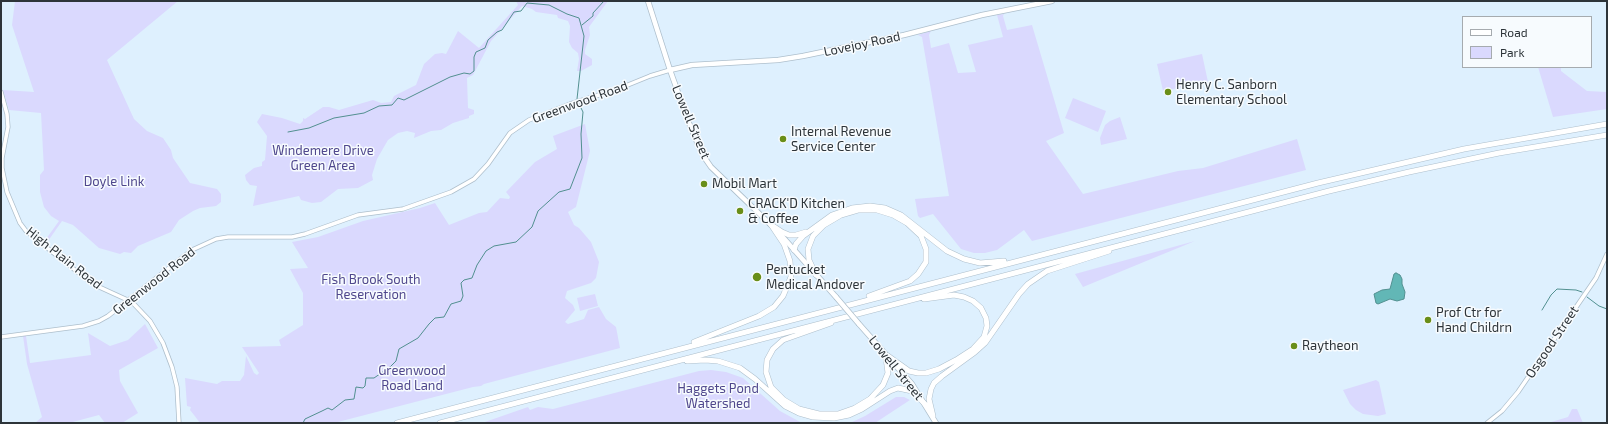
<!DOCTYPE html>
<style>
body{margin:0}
#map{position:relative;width:1608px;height:424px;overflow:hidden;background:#def0fe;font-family:"Exo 2",sans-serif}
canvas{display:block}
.frame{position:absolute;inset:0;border:2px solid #2d3439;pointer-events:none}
.legend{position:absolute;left:1462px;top:16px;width:130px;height:52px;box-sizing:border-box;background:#f7fbfe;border:1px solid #a6abaf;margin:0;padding:5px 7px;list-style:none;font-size:12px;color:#2d3439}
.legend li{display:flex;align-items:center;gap:8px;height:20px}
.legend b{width:20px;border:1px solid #a6abaf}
</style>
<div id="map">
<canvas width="1608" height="424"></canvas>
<div class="frame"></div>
<ul class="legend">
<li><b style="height:5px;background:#fff"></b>Road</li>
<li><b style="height:11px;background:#dad9fe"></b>Park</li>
</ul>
</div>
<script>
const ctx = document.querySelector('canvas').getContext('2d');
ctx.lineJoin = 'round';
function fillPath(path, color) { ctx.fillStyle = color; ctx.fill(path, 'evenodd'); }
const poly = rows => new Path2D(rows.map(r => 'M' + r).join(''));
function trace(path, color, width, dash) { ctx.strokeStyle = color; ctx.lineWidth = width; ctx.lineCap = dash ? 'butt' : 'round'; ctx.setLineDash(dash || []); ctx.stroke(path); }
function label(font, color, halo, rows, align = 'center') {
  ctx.font = font + ' "Exo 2",sans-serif'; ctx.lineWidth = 3; ctx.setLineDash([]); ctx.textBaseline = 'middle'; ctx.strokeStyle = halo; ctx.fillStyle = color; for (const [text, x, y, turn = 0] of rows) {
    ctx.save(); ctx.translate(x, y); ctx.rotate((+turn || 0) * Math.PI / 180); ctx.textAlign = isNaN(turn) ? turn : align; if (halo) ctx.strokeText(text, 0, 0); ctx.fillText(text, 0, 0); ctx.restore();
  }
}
fillPath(poly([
 [15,1,178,1,107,60,134,119,147,131,163,138,171,150,173,158,190,183,217,189,221,194,221,202,216,206,200,208,193,211,179,220,171,232,138,246,131,253,124,252,120,254,99,248,73,225,62,221,48,241,48,244,42,240,46,239,59,221,51,216,44,207,40,192,40,175,44,170,41,113,9,110,3,90,34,92,12,25],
 [516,1,608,1,589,27,590,35,585,50,585,54,592,59,592,65,581,71,577,71,579,59,578,53,572,48,569,42,570,26,568,21,558,18,557,15,536,12,532,9,522,6,491,41,473,75,467,78,468,108,474,110,474,114,469,116,469,118,453,123,441,130,431,131,414,138,415,133,407,131,398,133,388,140,377,159,372,175,373,180,358,188,338,189,321,202,312,203,301,200,299,196,253,206,257,186,250,185,246,180,245,175,254,168,262,166,262,162,265,160,267,136,257,122,262,114,282,118,300,124,303,121,303,118,305,119,323,107,329,107,339,110,373,100,381,103,391,102,394,96,416,85,424,64,435,54,442,53,446,54,458,31,479,48,518,5],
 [1004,14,1003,16,1007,30,1032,25,1064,133,1046,141,1083,194,1178,171,1203,168,1297,139,1306,170,1032,241,1024,230,997,250,985,253,974,253,961,249,933,214,920,218,918,216,915,199,949,196,922,37,918,35,931,31,929,35,931,48,949,43,958,73,976,72,968,45,1003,37,997,15],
 [1202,54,1208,82,1163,91,1157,64],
 [1538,67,1561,67,1561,71,1587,91,1607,92,1607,109,1553,117],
 [1073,98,1106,111,1098,132,1065,118],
 [1120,117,1127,139,1101,145,1100,138,1105,125,1110,121],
 [585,124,590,151,576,207,568,212,574,225,579,228,591,242,599,262,596,278,591,283,567,291,565,298,573,305,575,310,565,322,568,324,584,319,588,310,599,307,606,319,616,327,620,348,484,384,481,386,473,387,334,423,200,423,194,415,190,410,191,407,187,406,185,378,217,384,222,381,240,381,244,375,246,356,254,373,257,375,259,373,242,347,281,346,279,340,303,325,303,293,290,269,308,268,292,242,318,237,363,221,420,208,435,203,449,225,479,213,487,212,500,198,509,199,510,197,506,192,535,162,557,149,553,136],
 [1195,241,1083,287,1075,274],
 [595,294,598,306,580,311,577,298],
 [145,324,158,348,119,370,120,381,138,413,122,423,105,423,99,415,69,423,35,423,42,417,27,364,23,336,26,336,30,363,91,355,88,333,110,346,128,340],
 [711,370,726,372,743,378,780,411,802,423,482,423,528,407,530,410,538,407,553,409,699,371],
 [1376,380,1379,382,1386,414,1378,416,1363,414,1356,410,1350,404,1343,390],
 [896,397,904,397,910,400,875,423,850,423,865,416],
 [1572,409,1577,409,1583,423,1548,423,1568,417]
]), '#dad9fe');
const water = poly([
 [1396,273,1400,275,1402,279,1402,284,1405,292,1404,299,1397,301,1390,299,1378,304,1376,303,1374,294,1382,290,1390,289,1394,274,1396,273]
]);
fillPath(water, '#62b7b6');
trace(water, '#529090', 1);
trace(poly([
 [582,25,593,16,593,13,604,1],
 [288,132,309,128,334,118,364,113,379,106,392,105,398,98,404,100,450,77,464,73,470,74,474,71,474,57,476,52,485,48,488,40,497,32,502,30,514,12,521,11,527,3,549,5,567,14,579,18,584,36,577,99],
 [1587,297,1599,306,1607,309],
 [1542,310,1551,295,1557,289,1576,290,1582,292],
 [303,423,305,419,322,411,328,408,332,410,345,400,354,399,356,387,363,388,365,386,366,378,374,378,390,367,396,361,399,349,418,338,429,324,435,318,444,317,451,304,461,301,463,296,461,283,464,280,472,278,477,265,486,251,494,246,516,242,532,227,538,211,559,192,570,189,582,158,581,134,583,112,579,104]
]), '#529090', 1);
const minor = poly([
 [1,92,7,114,8,127,2,158,2,168,7,192,20,223,26,231,85,278,97,286,132,302,150,321,163,343,172,367,177,387,179,423],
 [1,337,83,326,99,321,108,316,192,250,216,239,228,237,292,237,305,234,358,215,403,209,451,192,474,179,488,164,510,133,529,120,570,104,618,89,650,76,670,70],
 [1487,423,1502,411,1518,392,1596,278,1607,254]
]);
const major = poly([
 [648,1,670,70,689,123,702,154,711,167,772,226],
 [670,70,692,65,778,60,803,56,904,35,982,15,1052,1],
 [780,234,836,297],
 [859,324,912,384,936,423]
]);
const highway = poly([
 [773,226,782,232,789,235,796,235,806,232],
 [794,250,796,244,803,236,832,215,852,208,870,206,885,208,901,215,947,251,964,259,980,263,1004,261],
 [816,275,809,260,808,249,813,236,824,225,841,215,858,210,877,210,893,215,907,223,921,236,926,249,926,262,918,274,910,281,869,296],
 [831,323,783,340,773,349,767,360,766,372,771,387,784,400,799,409,819,414,838,414,855,408,870,399,883,385,888,373,886,358,878,345],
 [694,342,759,316,774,307,783,296,791,277,790,261,784,244,770,223],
 [888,356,909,371,918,373,926,373,939,369,956,360,973,349,984,337,987,326,986,318,981,308,973,301,964,297,954,295,924,299],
 [687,361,705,360,718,361,740,368,755,379,785,406,799,413,813,417,834,418,849,415,862,409,890,391,898,388,912,391,927,406],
 [933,416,929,399,931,389,934,383,942,376,975,352,985,343,1019,294,1028,284,1047,271,1109,251],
 [397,423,1318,183,1464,149,1607,124],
 [440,423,1329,191,1409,172,1499,153,1607,135]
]);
trace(minor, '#aebfcc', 5);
trace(major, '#aebfcc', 6);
trace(highway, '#aebfcc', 6);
trace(minor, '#fff', 3.5);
trace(major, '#fff', 4.5);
trace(highway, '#fff', 5);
const majorBridge = poly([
 [836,297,859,324]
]);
trace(majorBridge, '#aebfcc', 6, []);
trace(majorBridge, '#fff', 4.5);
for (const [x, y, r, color] of [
 [1168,92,4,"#698e18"],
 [783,139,4,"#698e18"],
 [704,184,4,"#698e18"],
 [740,211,4,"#698e18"],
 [757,277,5,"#698e18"],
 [1428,320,4,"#698e18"],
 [1294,346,4,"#698e18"]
]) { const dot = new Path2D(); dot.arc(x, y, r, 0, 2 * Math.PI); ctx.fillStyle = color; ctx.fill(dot); trace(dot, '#f7fbfe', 1.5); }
label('13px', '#2d3439', '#f7fbfe', [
 ["Lovejoy Road",862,44,-12],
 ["Greenwood Road",580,102,-20],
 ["Lowell Street",691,122,67],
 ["High Plain Road",64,258,38],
 ["Greenwood Road",154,281,-38],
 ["Osgood Street",1552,342,-56],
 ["Lowell Street",896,368,51]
]);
label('13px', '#2d3439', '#f7fbfe', [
 ["Henry C. Sanborn",1176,85],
 ["Elementary School",1176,100],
 ["Internal Revenue",791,132],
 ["Service Center",791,147],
 ["Mobil Mart",712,184],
 ["CRACK'D Kitchen",748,204],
 ["& Coffee",748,219],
 ["Pentucket",766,270],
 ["Medical Andover",766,285],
 ["Prof Ctr for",1436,313],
 ["Hand Childrn",1436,328],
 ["Raytheon",1302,346]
], 'left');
label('13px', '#4f478d', '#f7fbfe', [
 ["Windemere Drive",323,151],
 ["Green Area",323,166],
 ["Doyle Link",114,182],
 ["Fish Brook South",371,280],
 ["Reservation",371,295],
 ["Greenwood",412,371],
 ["Road Land",412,386],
 ["Haggets Pond",718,389],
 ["Watershed",718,404]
]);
</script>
